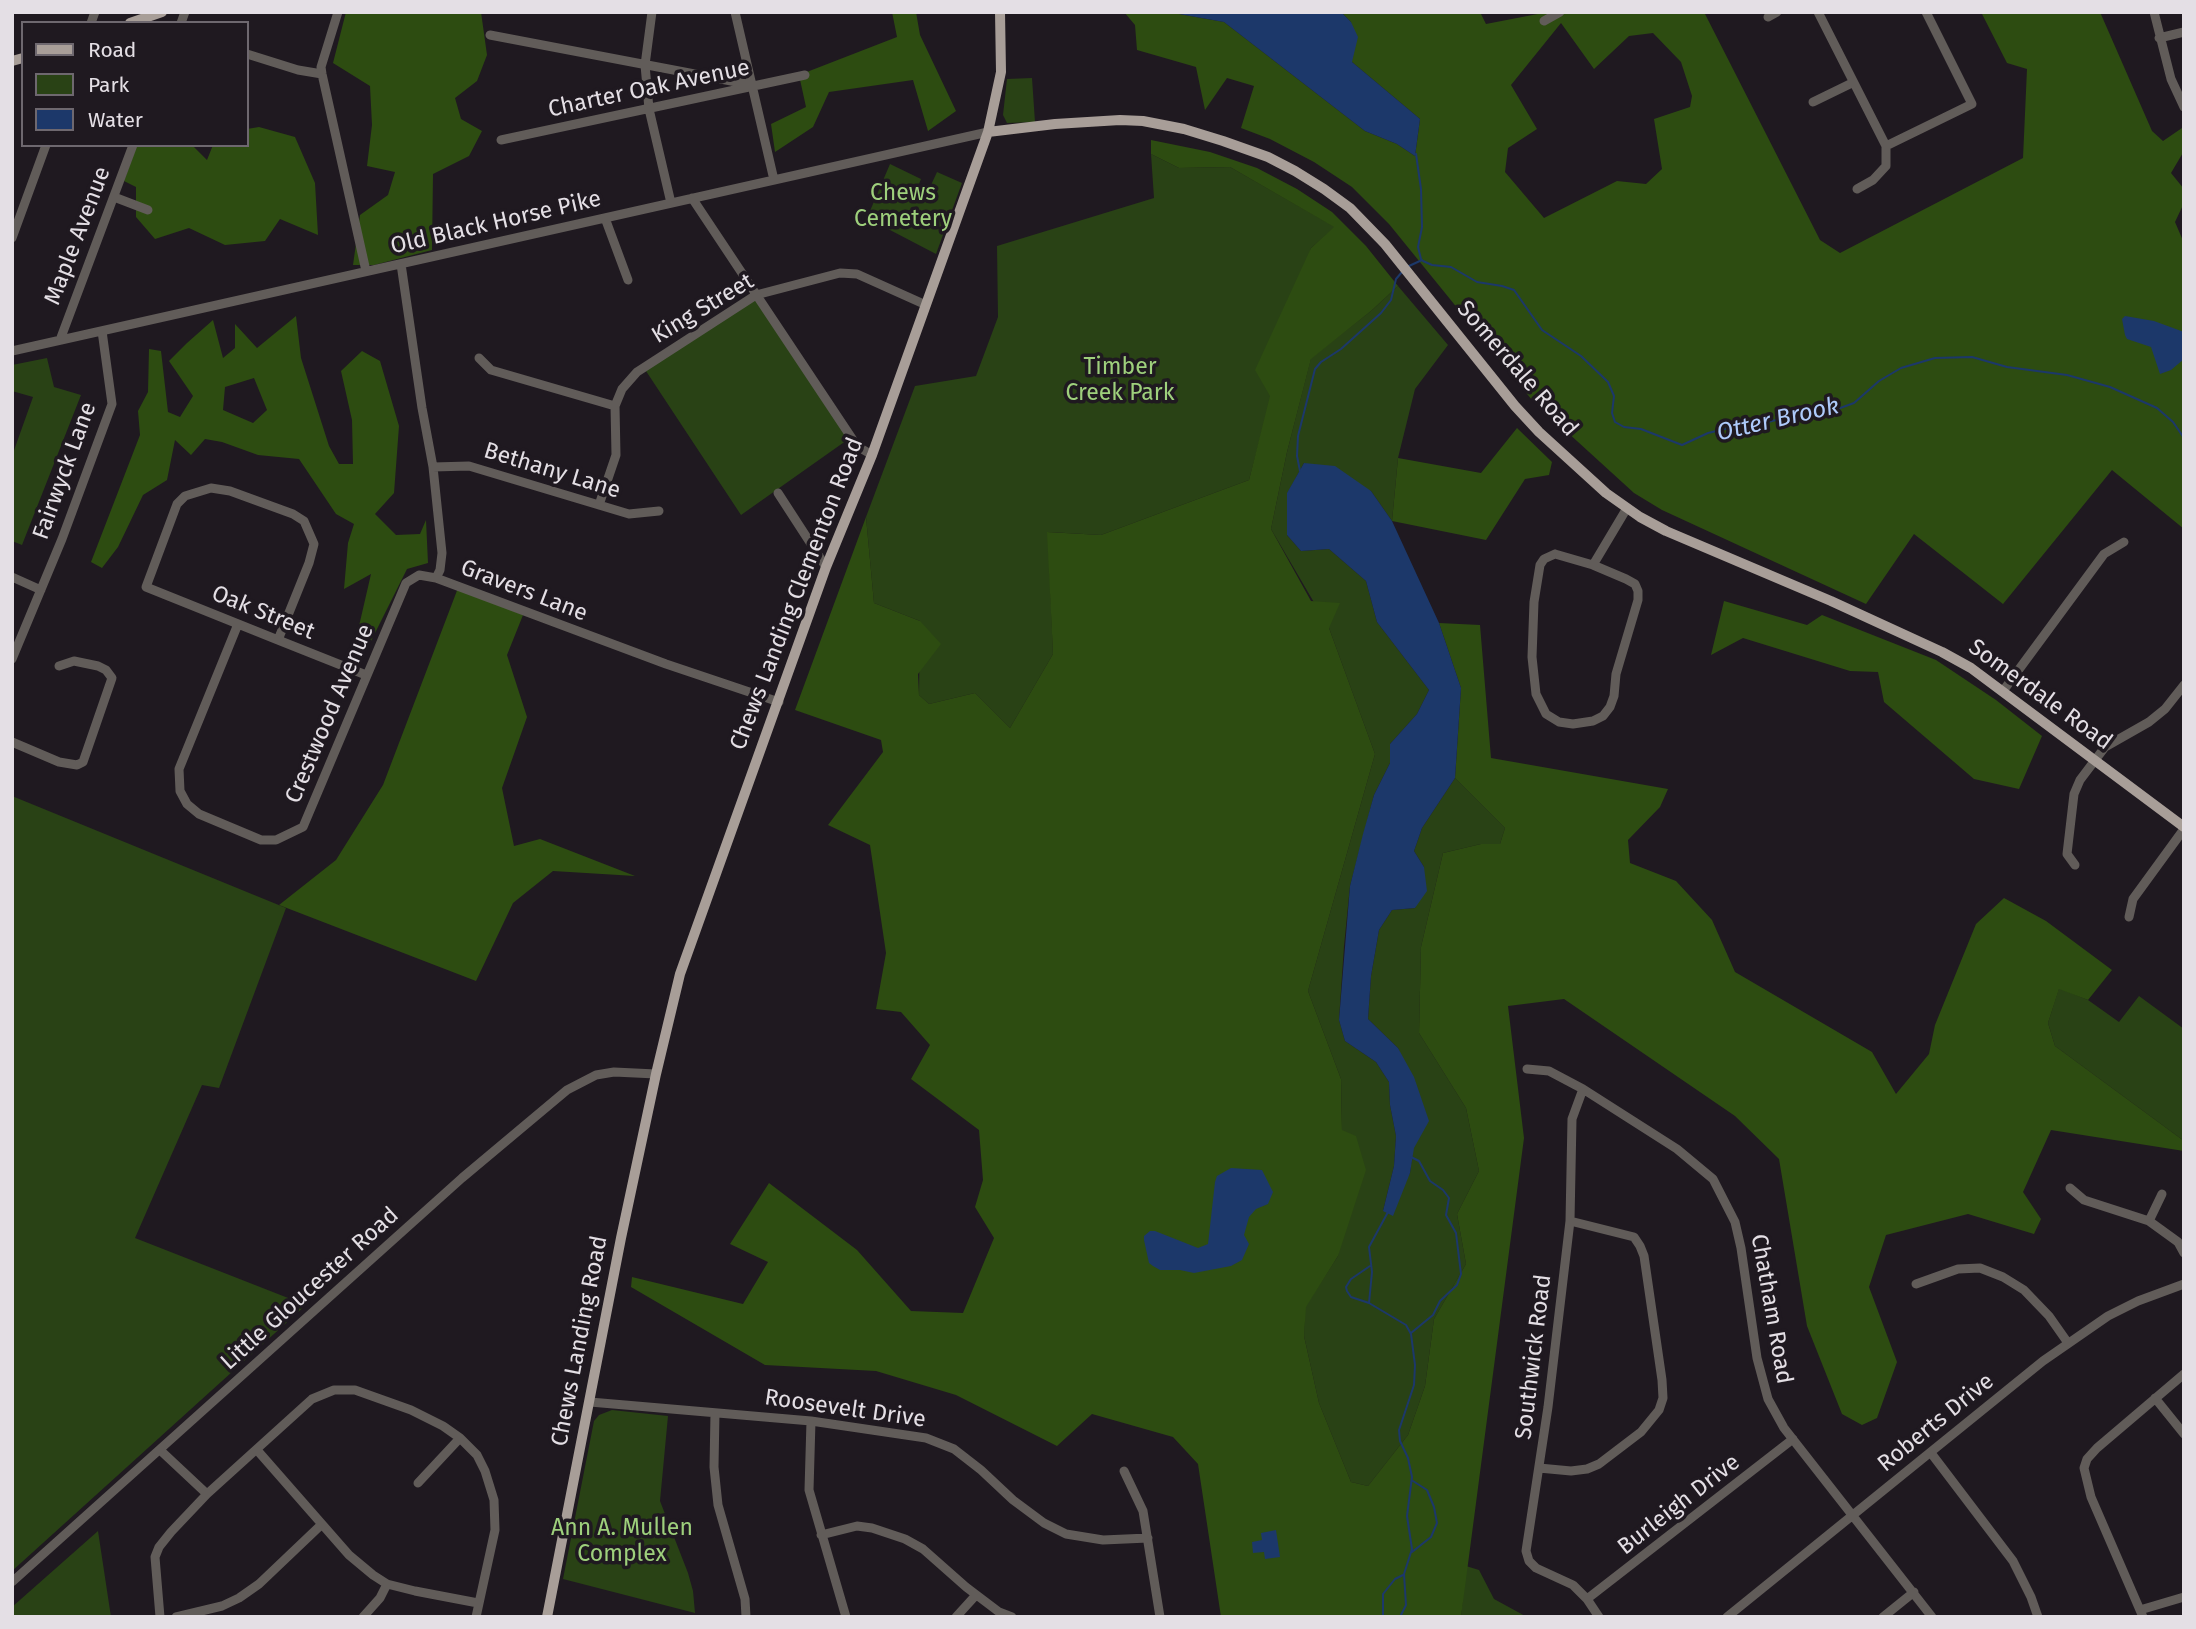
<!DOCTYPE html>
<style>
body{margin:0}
#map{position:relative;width:2196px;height:1629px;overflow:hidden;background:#1f1920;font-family:"Fira Sans",sans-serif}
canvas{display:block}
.frame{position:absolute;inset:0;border:14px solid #e4dfe5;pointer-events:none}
.legend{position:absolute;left:21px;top:21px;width:228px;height:126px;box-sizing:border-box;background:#1f1920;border:2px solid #6e686f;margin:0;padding:9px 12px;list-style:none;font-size:21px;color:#e4dfe5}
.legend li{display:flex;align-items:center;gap:14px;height:35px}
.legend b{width:35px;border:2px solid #6e686f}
</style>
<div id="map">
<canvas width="2196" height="1629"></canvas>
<div class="frame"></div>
<ul class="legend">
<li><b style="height:9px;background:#a89e98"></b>Road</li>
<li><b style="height:19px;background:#294215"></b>Park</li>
<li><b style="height:19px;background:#1c386a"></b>Water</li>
</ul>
</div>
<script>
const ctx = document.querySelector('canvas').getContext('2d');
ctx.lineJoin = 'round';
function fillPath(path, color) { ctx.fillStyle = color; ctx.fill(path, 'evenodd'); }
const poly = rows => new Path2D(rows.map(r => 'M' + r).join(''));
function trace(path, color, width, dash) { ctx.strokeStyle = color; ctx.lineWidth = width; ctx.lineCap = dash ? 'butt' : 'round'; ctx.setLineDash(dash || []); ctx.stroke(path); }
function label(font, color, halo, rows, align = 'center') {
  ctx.font = font + ' "Fira Sans",sans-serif'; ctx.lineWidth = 7; ctx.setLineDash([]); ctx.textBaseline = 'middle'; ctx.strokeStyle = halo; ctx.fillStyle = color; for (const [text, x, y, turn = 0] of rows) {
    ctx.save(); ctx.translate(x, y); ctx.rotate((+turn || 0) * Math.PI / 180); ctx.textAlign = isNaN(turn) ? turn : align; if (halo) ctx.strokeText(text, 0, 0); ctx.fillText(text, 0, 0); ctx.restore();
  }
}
fillPath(poly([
 [1032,78,1035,122,1007,123,1003,115,1007,79],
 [1151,154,1179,168,1230,167,1335,227,1311,248,1249,480,1101,535,1048,532,1053,654,1010,728,975,693,929,704,919,695,920,621,874,603,866,517,915,386,976,376,998,317,997,246,1154,198],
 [890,164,921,179,919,184,926,189,929,184,931,185,937,172,962,183,936,254,867,218],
 [1398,286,1448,345,1415,389,1398,458,1392,521,1371,491,1304,463,1287,494,1287,535,1301,551,1329,549,1366,581,1377,622,1429,690,1417,714,1390,744,1390,763,1374,795,1350,886,1344,946,1339,1020,1345,1041,1376,1062,1389,1082,1390,1105,1396,1136,1394,1166,1383,1211,1410,1173,1413,1148,1428,1121,1398,1048,1368,1019,1371,976,1379,930,1392,910,1415,908,1424,867,1414,851,1422,828,1455,778,1505,828,1500,844,1481,844,1443,853,1421,947,1419,1033,1466,1108,1479,1171,1457,1214,1466,1264,1434,1319,1425,1386,1408,1435,1368,1486,1351,1482,1319,1403,1304,1336,1305,1307,1338,1256,1342,1130,1341,1079,1308,991,1375,754,1329,628,1271,529,1287,452,1311,358,1371,311],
 [756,295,850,438,741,515,644,368],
 [47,358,54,387,81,395,22,545,12,541,12,456,33,397,12,391,12,365],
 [12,796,286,908,219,1088,202,1085,135,1238,306,1305,12,1571],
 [2059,988,2088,1000,2119,1022,2139,996,2184,1029,2184,1141,2055,1046,2048,1023],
 [612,1410,668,1416,660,1501,688,1573,693,1591,695,1613,563,1579,594,1421,599,1415],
 [98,1531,111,1617,12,1617,12,1607],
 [1466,1566,1479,1570,1494,1599,1527,1617,1461,1617]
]), '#294215');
fillPath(poly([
 [346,12,481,12,487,55,477,81,455,98,461,119,482,131,469,156,433,174,432,250,374,265,353,265,360,215,388,195,395,172,367,166,372,125,370,86,333,63],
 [892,12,916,12,920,35,956,111,928,131,913,80,829,92,813,127,775,152,771,124,806,107,799,75,897,37],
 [1124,12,1168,12,1224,22,1365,131,1397,144,1415,156,1420,119,1352,62,1351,22,1341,12,1399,12,1401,14,1404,12,1480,12,1486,24,1548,12,1704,12,1820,240,1840,253,2023,158,2027,69,2007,63,1981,12,2100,12,2152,131,2163,141,2182,128,2184,130,2184,151,2171,173,2184,189,2184,203,2175,222,2184,243,2184,529,2112,470,2003,604,1914,534,1866,604,1662,510,1634,493,1532,400,1389,224,1352,187,1314,162,1270,139,1241,128,1254,86,1227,78,1205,110,1196,67,1137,50,1135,25],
 [1561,23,1594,69,1629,36,1653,33,1681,62,1692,96,1690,107,1654,119,1662,169,1646,184,1617,181,1544,218,1505,172,1508,148,1537,129,1511,85],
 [259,127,295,137,315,183,318,235,280,219,265,241,225,245,189,228,155,239,136,217,136,187,124,181,137,145,192,145,207,160,213,145,247,145,247,129],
 [1151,140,1210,152,1257,168,1297,189,1332,212,1366,246,1398,286,1371,311,1311,359,1287,452,1271,529,1311,601,1340,603,1329,628,1375,754,1308,991,1341,1079,1342,1130,1356,1136,1366,1170,1338,1256,1306,1307,1304,1336,1319,1403,1351,1482,1368,1486,1408,1435,1425,1386,1434,1319,1466,1264,1457,1214,1479,1171,1466,1108,1419,1033,1421,947,1443,853,1481,844,1500,844,1505,828,1455,778,1461,688,1439,623,1480,625,1491,758,1668,789,1660,807,1628,840,1630,863,1676,881,1712,920,1735,972,1872,1052,1896,1094,1929,1054,1935,1025,1976,924,2004,898,2046,921,2112,970,2088,1000,2059,989,2048,1023,2055,1046,2184,1141,2184,1151,2051,1130,2023,1192,2041,1219,2034,1234,1968,1214,1886,1235,1869,1287,1897,1362,1877,1418,1862,1425,1842,1414,1807,1326,1779,1159,1735,1116,1564,999,1508,1006,1524,1138,1461,1617,1221,1617,1198,1464,1173,1437,1092,1414,1057,1446,956,1395,876,1371,765,1365,631,1287,632,1277,743,1304,768,1262,730,1244,769,1183,857,1250,911,1311,963,1313,994,1238,975,1207,983,1180,979,1130,911,1079,930,1045,901,1012,876,1009,886,953,870,845,828,825,883,752,881,740,795,710,866,517,874,603,920,621,941,644,918,674,919,695,929,704,975,693,1010,728,1053,654,1047,532,1101,535,1249,480,1270,396,1255,370,1311,248,1334,227,1230,167,1179,168,1151,154],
 [296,316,301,358,329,446,339,464,353,464,352,420,341,371,362,351,380,361,399,426,394,493,375,514,396,535,420,534,426,520,428,563,407,569,371,641,359,626,371,574,344,589,348,543,354,524,336,514,299,459,258,455,222,442,205,439,191,455,175,440,167,480,143,495,118,547,102,568,91,562,140,435,138,411,148,392,149,349,161,351,168,412,180,417,193,396,169,361,187,343,213,320,223,358,235,348,235,324,257,348],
 [254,378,267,410,253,423,223,410,225,387],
 [1517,428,1552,462,1549,475,1525,479,1486,540,1392,521,1398,458,1481,473],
 [458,588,523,615,507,655,527,717,502,788,514,846,540,839,635,876,553,871,513,903,476,981,279,905,336,860,383,785],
 [1724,601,1807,625,1822,615,1936,660,1996,700,2042,736,2019,789,1974,779,1884,702,1878,672,1850,671,1743,638,1711,655]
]), '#2d4c11');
fillPath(poly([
 [1168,12,1341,12,1351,22,1358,37,1352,62,1420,119,1415,156,1397,144,1365,131,1224,22],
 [2125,316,2154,321,2184,332,2184,359,2171,370,2160,374,2151,347,2127,339,2125,335,2122,319],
 [1304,463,1335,466,1371,491,1392,521,1439,623,1461,688,1455,778,1422,828,1414,851,1424,867,1427,891,1415,908,1392,910,1379,930,1371,976,1368,1019,1398,1048,1414,1077,1429,1121,1414,1148,1410,1173,1393,1216,1383,1211,1394,1166,1396,1136,1390,1105,1389,1082,1376,1062,1345,1041,1339,1020,1350,886,1363,834,1374,795,1390,763,1390,744,1417,714,1429,690,1377,622,1366,581,1329,549,1301,551,1287,535,1287,493],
 [1231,1168,1262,1170,1273,1192,1268,1204,1256,1209,1249,1217,1244,1235,1249,1244,1242,1260,1231,1266,1194,1273,1180,1270,1160,1270,1153,1266,1149,1263,1144,1240,1144,1236,1150,1231,1155,1231,1198,1248,1208,1244,1215,1182,1217,1176],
 [1276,1530,1280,1557,1265,1559,1264,1552,1253,1553,1252,1542,1262,1540,1261,1533]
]), '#1c386a');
trace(poly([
 [1416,154,1421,189,1422,227,1418,247,1421,259],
 [1423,261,1432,265,1451,267,1477,282,1502,286,1514,290,1542,330,1581,356,1608,382,1614,396,1612,413,1615,422,1624,427,1641,429,1682,445,1708,433,1733,427,1760,424,1792,416,1816,415,1832,411,1854,403,1879,381,1901,368,1935,358,1972,357,2007,367,2067,375,2110,387,2157,408,2173,422,2184,438],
 [1409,266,1422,260],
 [1300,471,1297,456,1298,436,1315,369,1321,362,1341,349,1381,313,1391,300,1396,279,1402,272],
 [1411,1157,1419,1161,1430,1181,1443,1190,1449,1198,1446,1215,1456,1233,1461,1274,1457,1285,1440,1301,1433,1315,1411,1333],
 [1370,1266,1351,1279,1346,1287,1347,1291,1351,1297,1369,1303,1406,1325,1411,1334,1415,1365,1414,1385,1399,1430,1400,1441,1408,1458,1412,1477,1407,1516,1412,1549,1404,1574,1406,1605,1400,1617],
 [1369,1303,1372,1272,1369,1247,1388,1212],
 [1412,1552,1431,1537,1437,1523,1434,1507,1427,1490,1413,1481],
 [1383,1617,1383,1594,1395,1579,1403,1575]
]), '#1c386a', 2);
trace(poly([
 [338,12,321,67,322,74,366,271],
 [652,12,645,65,649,109,671,203],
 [735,12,774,180],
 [1818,12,1886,146,1886,166,1873,180,1857,189],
 [2154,12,2171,79,2184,107],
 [1768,17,1777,12],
 [1544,21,1560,12],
 [91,23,95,12],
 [181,23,185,12],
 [490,35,747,84],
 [2159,38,2184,32],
 [247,54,298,70,322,74],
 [1813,102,1852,83],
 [501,140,805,75],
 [1886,146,1972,104,1926,12],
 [114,197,148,210],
 [692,198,857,446,872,455],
 [605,218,628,280],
 [12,238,46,145],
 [401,264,422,408,433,467,442,553,440,570,436,578],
 [60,340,133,145],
 [12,351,988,132],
 [479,358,491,370,615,406],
 [433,467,469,466,629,514,659,511],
 [778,493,826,567],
 [599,505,616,455,615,406,622,389,637,372,756,295,840,273,857,274,926,305],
 [1555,554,1593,565,1626,579,1635,584,1638,591,1638,600,1616,674,1614,696,1610,707,1603,716,1593,721,1573,724,1559,722,1546,714,1536,694,1532,657,1534,602,1540,565,1544,559,1555,554],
 [1593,565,1627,508],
 [12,577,41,590],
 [238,624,179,769,180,791,187,804,199,814,261,840,276,840,303,827,406,583,419,575,436,578,666,664,779,702],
 [278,640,309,563,314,544,304,521,293,514,230,491,211,488,185,496,177,504,146,587,278,640,366,675],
 [12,659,62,539,112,404,102,331],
 [2003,691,2104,554,2124,542],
 [12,742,59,762,77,765,83,762,112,678,106,670,98,666,74,661,59,666],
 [2075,865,2067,854,2074,794,2080,780,2105,747,2149,722,2165,709,2184,685],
 [2129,917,2133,899,2184,829],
 [1527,1069,1549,1071,1583,1089,1677,1149,1713,1179,1735,1222,1741,1248,1757,1358,1768,1399,1784,1428,1932,1617],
 [1583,1089,1572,1119,1570,1221,1548,1407,1526,1551,1529,1561,1536,1568,1573,1585,1587,1599,1599,1617],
 [2070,1188,2084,1200,2149,1221,2178,1242,2184,1253],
 [2149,1221,2162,1194],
 [1916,1284,1958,1269,1980,1268,2003,1277,2024,1290,2049,1316,2068,1343],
 [2155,1398,2184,1434],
 [590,1402,811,1421,926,1438,954,1449,981,1470,1013,1500,1044,1523,1066,1534,1103,1540,1148,1538],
 [715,1413,714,1467,718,1505,745,1599,746,1617],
 [811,1421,809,1490,846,1617],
 [160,1450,207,1494],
 [257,1450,349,1555,373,1575,387,1584,415,1591,478,1603],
 [1931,1453,2013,1561,2031,1597,2038,1617],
 [1539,1468,1571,1471,1587,1469,1599,1464,1641,1432,1659,1410,1663,1398,1662,1380,1644,1256,1640,1246,1634,1237,1570,1221],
 [1124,1471,1143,1511,1160,1617],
 [418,1483,460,1438],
 [821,1535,857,1526,872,1528,905,1539,923,1549,966,1587,999,1612,1012,1617],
 [12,1582,462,1178,567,1090,596,1075,614,1072,656,1074],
 [1587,1599,1793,1439],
 [2140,1610,2184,1597],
 [160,1617,155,1557,159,1547,171,1532,207,1494,312,1399,334,1390,355,1390,411,1410,443,1426,460,1438,477,1455,485,1471,494,1500,495,1530,476,1617],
 [176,1617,222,1606,239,1598,259,1584,321,1525],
 [363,1617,380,1598,387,1584],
 [956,1617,976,1595],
 [1727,1617,2043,1361,2108,1316,2138,1301,2184,1284],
 [1883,1617,1914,1592],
 [2143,1617,2091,1497,2084,1468,2087,1459,2097,1448,2184,1374]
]), '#615c59', 9);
trace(poly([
 [130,23,162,12],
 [12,61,23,58],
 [988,132,1055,124,1120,120,1143,121,1184,129,1223,141,1268,157,1295,171,1324,189,1350,208,1385,244,1515,406,1539,432,1606,493,1640,517,1666,531,1831,601,1942,652,1971,668,2184,827],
 [547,1617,621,1238,656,1074,680,974,826,567,872,455,988,132,1001,72,1000,12]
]), '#a89e98', 10);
label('23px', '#e4dfe5', '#1f1920', [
 ["Charter Oak Avenue",649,89,-12],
 ["Old Black Horse Pike",496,223,-13],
 ["Maple Avenue",78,236,-69],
 ["King Street",703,309,-31],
 ["Somerdale Road",1517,369,49],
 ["Fairwyck Lane",65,471,-70],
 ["Bethany Lane",552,471,17],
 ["Gravers Lane",524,591,21],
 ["Chews Landing Clementon Road",797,594,-69],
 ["Oak Street",263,613,22],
 ["Somerdale Road",2040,695,36],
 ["Crestwood Avenue",330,714,-67],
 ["Little Gloucester Road",310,1289,-42],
 ["Chatham Road",1771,1309,80],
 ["Chews Landing Road",580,1341,-79],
 ["Southwick Road",1534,1357,-83],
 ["Roosevelt Drive",845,1409,8],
 ["Roberts Drive",1936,1423,-39],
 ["Burleigh Drive",1679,1505,-38]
]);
label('23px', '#9ed07c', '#1f1920', [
 ["Chews",903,194],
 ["Cemetery",903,220],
 ["Timber",1120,368],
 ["Creek Park",1120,394],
 ["Ann A. Mullen",622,1529],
 ["Complex",622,1555]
]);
label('italic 24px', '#aecafa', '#1f1920', [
 ["Otter Brook",1778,420,-13]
]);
</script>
